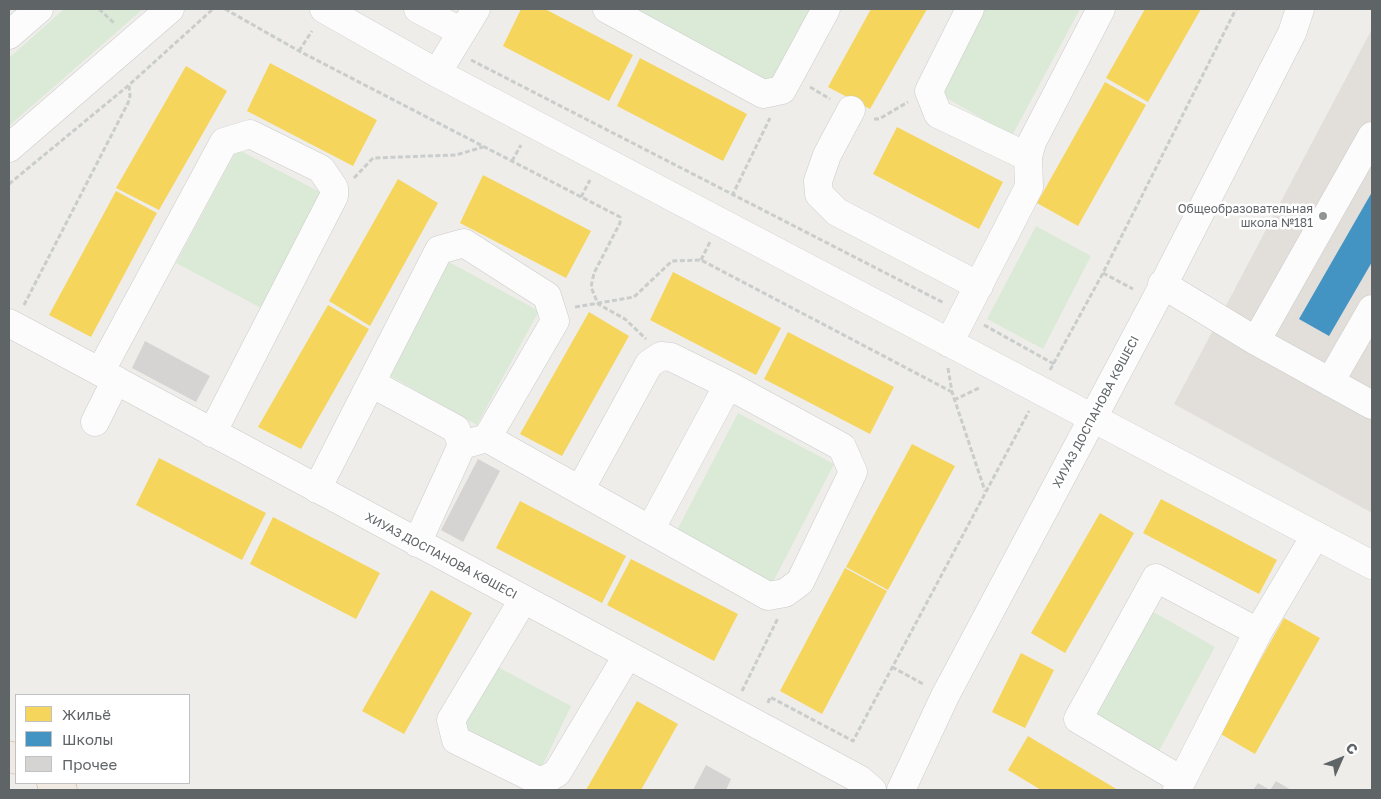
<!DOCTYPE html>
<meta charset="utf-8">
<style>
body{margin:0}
#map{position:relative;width:1381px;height:799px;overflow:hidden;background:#efedea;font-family:"Golos Text",sans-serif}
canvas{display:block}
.frame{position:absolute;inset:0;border:10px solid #5f6467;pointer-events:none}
.legend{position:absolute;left:15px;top:694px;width:175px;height:90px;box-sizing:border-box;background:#fff;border:1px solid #bfc1c2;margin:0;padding:6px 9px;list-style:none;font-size:15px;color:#5f6467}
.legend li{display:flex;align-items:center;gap:10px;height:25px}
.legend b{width:25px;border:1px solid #bfc1c2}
.north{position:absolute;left:1316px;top:734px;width:50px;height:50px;-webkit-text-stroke:4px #fff;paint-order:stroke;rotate:46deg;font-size:14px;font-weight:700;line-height:20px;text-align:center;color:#5f6467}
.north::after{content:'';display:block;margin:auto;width:18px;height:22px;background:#5f6467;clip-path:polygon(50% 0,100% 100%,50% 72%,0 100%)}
</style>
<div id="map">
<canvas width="1381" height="799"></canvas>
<div class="frame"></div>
<ul class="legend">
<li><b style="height:14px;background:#f6d55c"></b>Жильё</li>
<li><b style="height:14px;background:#4393c3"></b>Школы</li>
<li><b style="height:14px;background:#d5d4d3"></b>Прочее</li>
</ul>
<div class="north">С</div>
</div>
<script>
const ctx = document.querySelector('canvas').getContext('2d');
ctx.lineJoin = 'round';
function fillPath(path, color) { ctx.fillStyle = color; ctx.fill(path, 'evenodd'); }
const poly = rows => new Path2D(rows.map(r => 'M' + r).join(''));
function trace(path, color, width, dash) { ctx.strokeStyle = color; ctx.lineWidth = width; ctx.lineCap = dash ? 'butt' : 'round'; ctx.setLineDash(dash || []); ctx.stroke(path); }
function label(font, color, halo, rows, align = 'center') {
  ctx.font = font + ' "Golos Text",sans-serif'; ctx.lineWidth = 5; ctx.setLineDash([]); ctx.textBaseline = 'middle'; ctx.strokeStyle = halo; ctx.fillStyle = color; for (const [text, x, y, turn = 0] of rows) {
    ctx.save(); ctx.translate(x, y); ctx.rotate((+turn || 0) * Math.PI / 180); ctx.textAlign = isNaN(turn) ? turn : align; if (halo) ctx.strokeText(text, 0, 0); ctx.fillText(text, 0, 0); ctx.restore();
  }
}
fillPath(poly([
 [1372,29,1372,513,1174,404]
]), '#e2dfda');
fillPath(poly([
 [64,9,143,9,9,126,9,58],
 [619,9,812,9,778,73,772,80,762,84],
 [972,9,1080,9,1012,136,931,89],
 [237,149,322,193,263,309,176,263],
 [1036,226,1091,256,1043,349,987,319],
 [449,262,539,311,477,425,387,374],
 [738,413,834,464,771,586,675,534],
 [1150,610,1215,647,1159,751,1093,713],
 [496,666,571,706,540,771,460,728]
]), '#dbead6');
fillPath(poly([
 [521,9,545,9,633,55,609,101,503,46],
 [871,9,927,9,870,109,828,87],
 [1145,9,1201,9,1148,102,1106,78],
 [640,58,747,114,723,161,617,106],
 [270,63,377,120,353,166,247,111],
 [186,66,227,91,159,210,116,188],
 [1105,82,1146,105,1078,226,1037,203],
 [897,127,1003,182,979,229,873,174],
 [483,175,591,231,566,278,460,223],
 [398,179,438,203,370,326,329,301],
 [116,191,157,213,91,337,49,315],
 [673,272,781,328,756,375,650,320],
 [328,305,369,329,301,449,258,427],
 [589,312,629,336,562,456,520,434],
 [788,332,894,387,870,434,764,379],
 [912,444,955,466,888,590,846,567],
 [159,458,266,513,242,560,136,505],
 [1161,499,1277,560,1259,594,1143,533],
 [520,501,626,556,602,603,496,548],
 [1100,513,1134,533,1065,653,1031,633],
 [273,517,380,573,356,619,250,564],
 [631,559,738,614,714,661,607,605],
 [845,568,887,591,822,714,780,691],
 [431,590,472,613,404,734,362,711],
 [1284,618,1320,638,1255,754,1219,733],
 [1021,653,1054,670,1025,728,992,712],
 [637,701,678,724,641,790,586,790],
 [1028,736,1118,790,1041,790,1008,770]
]), '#f6d55c');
fillPath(poly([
 [1372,192,1372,262,1329,336,1299,319]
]), '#4393c3');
fillPath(poly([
 [145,341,210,376,196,402,132,368],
 [478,459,500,471,463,542,441,530],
 [706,765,731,779,726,790,693,790],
 [1276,781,1291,790,1270,790],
 [1258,783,1270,790,1253,790]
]), '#d5d4d3');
const minor = poly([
 [324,9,437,73,1372,565],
 [418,9,462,32],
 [607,9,763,94,782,90,826,9],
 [970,9,929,91,938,114,1028,157],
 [9,35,39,9],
 [437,73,476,9],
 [851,110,827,155,818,181,819,194,837,212,979,286],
 [9,148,170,9],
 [1162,284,1256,341,1372,405],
 [9,323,859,779,872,790],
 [1256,341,1372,136],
 [949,343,1029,187,1028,157,1032,142,1101,9],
 [100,372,224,142,250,134,321,169,334,188,334,196,212,433],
 [1330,382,1372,309],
 [371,383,439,250,464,243,547,296,555,321,487,438],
 [95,422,116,380],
 [317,489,371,383,456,429,462,445],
 [650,530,728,385],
 [417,543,462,445,487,438,768,596,785,593,800,582,853,472,842,447,728,385,671,357,661,356,649,364,580,490],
 [523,600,451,720,456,740,541,782,557,773,627,656],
 [1181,780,1078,719,1156,578,1258,632],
 [901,790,945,696,1155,301,1292,33,1300,9],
 [1177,790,1258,632,1315,536]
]);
const highway = poly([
 [9,755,16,760],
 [51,783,63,790]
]);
trace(minor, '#cbcbca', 29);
trace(highway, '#c6b098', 29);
trace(poly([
 [99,9,115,24],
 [225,9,299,51,620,217,620,223,594,273,591,287,598,304,625,319,646,339],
 [299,51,312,31],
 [471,60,944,303],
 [810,87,830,99],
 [874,119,879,119,908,102],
 [512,161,521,145],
 [354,178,373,158,456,155,483,147],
 [9,184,129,85,213,9],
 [732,196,770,118],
 [581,197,590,180],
 [701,260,710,242],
 [1103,273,1133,289],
 [24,305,128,103,130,96,129,85],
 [575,307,634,297,672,261,701,260,952,392],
 [984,325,1054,364],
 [948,368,952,392,985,491],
 [1050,370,1103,273,1236,9],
 [954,400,981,387],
 [892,667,925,685],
 [742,691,778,618],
 [768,703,770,697,853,741,1029,411]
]), '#c9cdcb', 3, [5, 2.5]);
trace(minor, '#fdfcfc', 28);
trace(highway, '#f0eae3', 28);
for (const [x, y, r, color] of [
 [1323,216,5,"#919495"]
]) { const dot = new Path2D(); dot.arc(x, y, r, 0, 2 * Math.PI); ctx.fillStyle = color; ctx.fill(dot); trace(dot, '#fff', 2); }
label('12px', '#5f6467', '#fff', [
 ["Общеобразовательная",1313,209],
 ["школа №181",1313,223]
], 'right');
label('12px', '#5f6467', '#fff', [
 ["ХИУАЗ ДОСПАНОВА КӨШЕСІ",1096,412,-62],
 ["ХИУАЗ ДОСПАНОВА КӨШЕСІ",441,556,28]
]);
</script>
